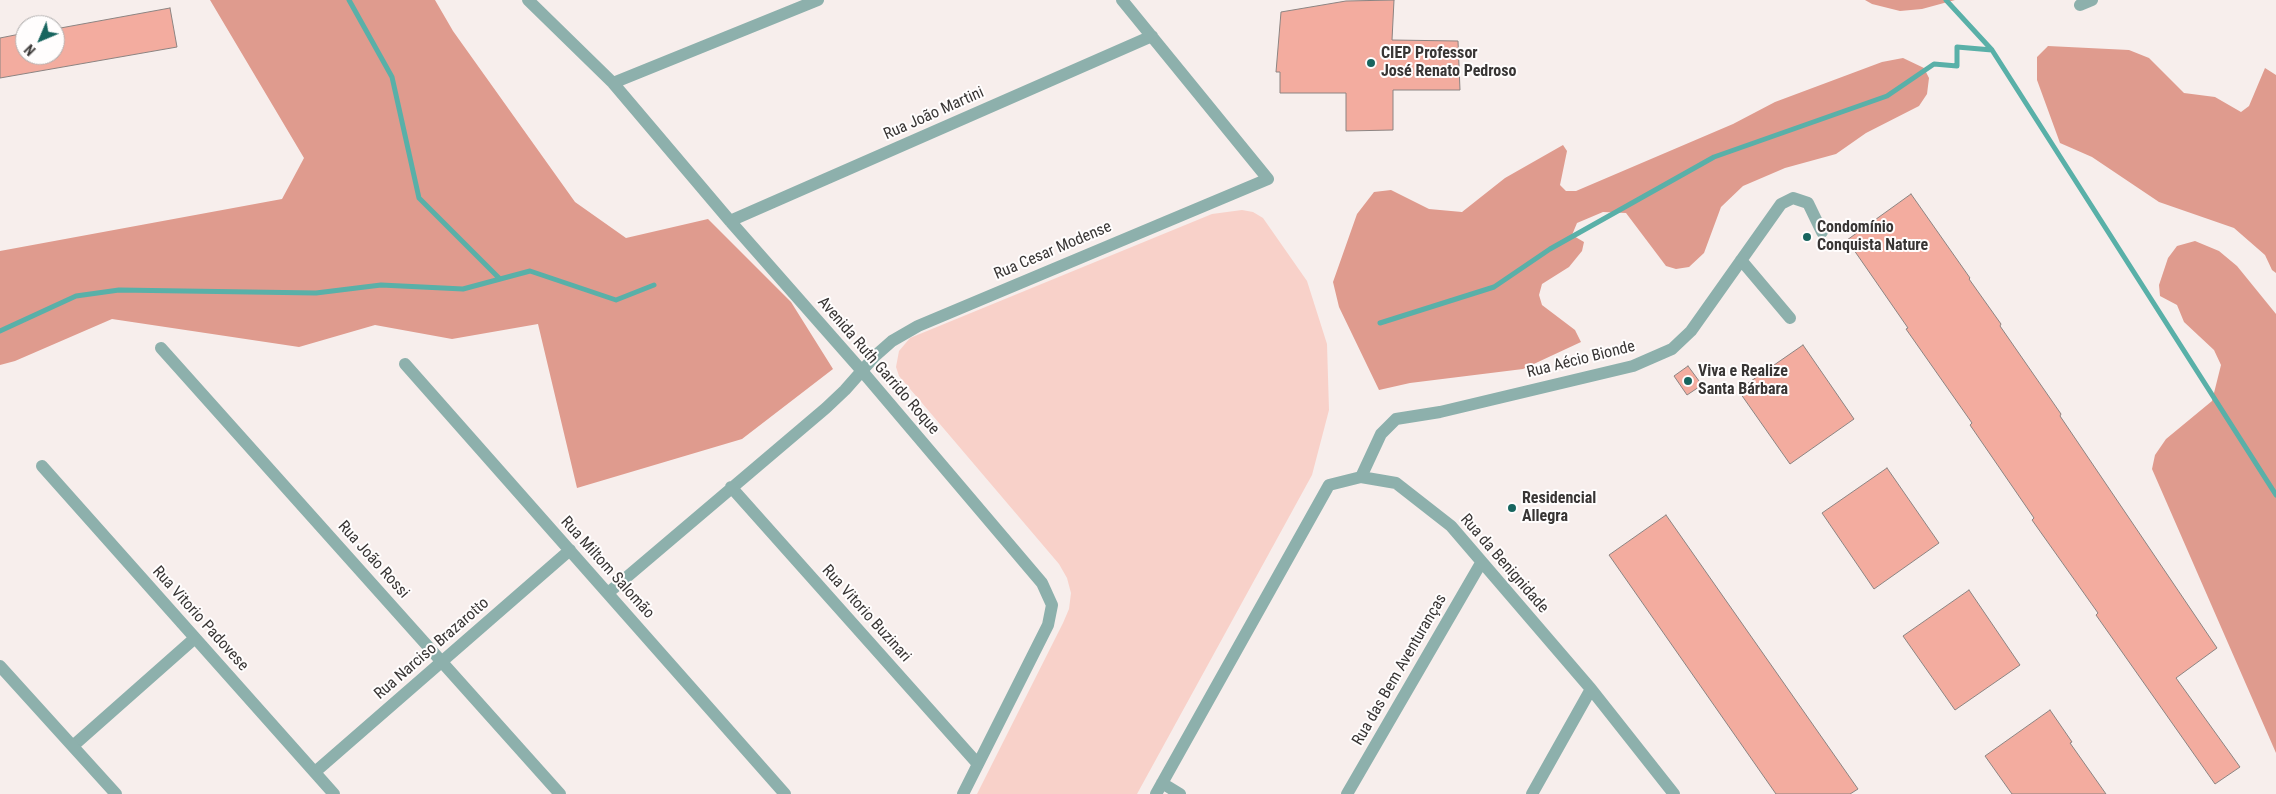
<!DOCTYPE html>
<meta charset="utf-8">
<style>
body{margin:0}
#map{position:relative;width:2276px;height:794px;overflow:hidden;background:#f7eeec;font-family:"Roboto Condensed",sans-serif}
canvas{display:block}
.north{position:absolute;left:15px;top:15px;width:50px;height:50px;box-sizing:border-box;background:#fffdfd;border:1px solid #afadad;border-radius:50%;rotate:225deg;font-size:14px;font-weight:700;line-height:20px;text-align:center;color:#383534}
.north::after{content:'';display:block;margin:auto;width:18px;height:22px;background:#18655f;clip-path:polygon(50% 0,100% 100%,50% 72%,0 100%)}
</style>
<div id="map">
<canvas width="2276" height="794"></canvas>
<div class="north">N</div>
</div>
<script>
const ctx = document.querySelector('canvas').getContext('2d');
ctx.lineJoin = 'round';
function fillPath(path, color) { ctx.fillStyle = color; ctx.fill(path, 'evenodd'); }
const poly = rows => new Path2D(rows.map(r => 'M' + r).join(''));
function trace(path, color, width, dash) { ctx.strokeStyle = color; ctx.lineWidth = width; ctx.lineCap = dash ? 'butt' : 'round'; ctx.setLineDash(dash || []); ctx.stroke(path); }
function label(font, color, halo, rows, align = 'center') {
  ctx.font = font + ' "Roboto Condensed",sans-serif'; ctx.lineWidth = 4; ctx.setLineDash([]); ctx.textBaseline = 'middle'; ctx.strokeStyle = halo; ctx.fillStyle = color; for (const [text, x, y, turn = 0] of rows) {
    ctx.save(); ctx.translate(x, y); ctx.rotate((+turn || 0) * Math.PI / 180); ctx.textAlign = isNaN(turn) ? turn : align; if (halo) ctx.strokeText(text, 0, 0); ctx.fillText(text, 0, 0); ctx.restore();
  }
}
fillPath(poly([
 [1242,210,1253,212,1263,218,1307,281,1327,344,1329,410,1312,475,1137,794,977,794,1063,623,1069,609,1071,593,1067,578,1059,564,899,376,896,367,899,351,910,338,1212,214]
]), '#f8d1c9');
fillPath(poly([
 [210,0,435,0,453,31,575,202,626,238,708,219,791,302,833,369,742,439,577,488,538,324,452,339,375,325,299,347,112,319,15,361,0,365,0,251,282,199,304,158],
 [1865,0,1955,0,1922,9,1900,11,1872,4],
 [2048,46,2129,50,2149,58,2184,93,2215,97,2241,112,2249,106,2265,68,2276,75,2276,273,2272,270,2265,255,2234,228,2159,202,2092,157,2060,143,2037,80,2037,57],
 [1903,58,1924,68,1929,78,1927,94,1919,106,1866,133,1836,154,1785,168,1743,186,1721,207,1704,253,1689,267,1676,269,1666,266,1626,213,1603,212,1577,223,1572,235,1584,242,1582,251,1569,267,1542,284,1539,295,1542,305,1575,330,1581,342,1523,369,1410,383,1379,390,1339,307,1333,282,1357,214,1374,192,1391,190,1429,209,1462,212,1505,178,1563,145,1567,151,1560,185,1566,191,1576,191,1733,124,1775,102,1882,62],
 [2195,241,2219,251,2237,266,2276,314,2276,753,2152,469,2155,455,2166,439,2212,401,2221,365,2214,350,2184,322,2177,305,2160,296,2159,285,2168,258,2177,246]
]), '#df9b8e');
trace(poly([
 [349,0,392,77,419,198,500,279],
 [1946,0,1992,50,2276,495],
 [1380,323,1494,287,1550,249,1714,157,1887,96,1934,64,1957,66,1957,47,1992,50],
 [0,331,76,296,119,290,316,293,381,285,463,289,530,271,616,300,654,285]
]), '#59b0a8', 5);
const building = poly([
 [1394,0,1392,40,1458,41,1460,90,1393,90,1393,130,1346,131,1346,93,1280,93,1280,72,1276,72,1281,12,1346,1,1394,0],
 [170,8,177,47,0,78,0,38,25,33,25,55,59,55,55,29,170,8],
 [1911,194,1970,278,1969,279,2001,324,2000,326,2061,414,2060,416,2217,648,2176,678,2240,767,2215,784,2096,615,2098,613,2032,520,2034,518,1970,425,1972,423,1906,329,1908,328,1847,240,1911,194],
 [1803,345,1854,419,1790,464,1738,390,1803,345],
 [1688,366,1702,385,1687,395,1674,376,1688,366],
 [1887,468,1939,543,1874,589,1822,513,1887,468],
 [1666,515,1858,789,1850,794,1776,794,1609,555,1666,515],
 [1969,590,2020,665,1955,710,1903,636,1969,590],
 [2050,710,2072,742,2070,743,2106,794,2012,794,1985,756,2050,710]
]);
fillPath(building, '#f3ac9f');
trace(building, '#8c8482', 1);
trace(poly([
 [528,0,613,83,730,221,862,371,1042,583,1052,605,1048,625,963,794],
 [2080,5,2092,0],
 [613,83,818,0],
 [730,221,1152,36],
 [1741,260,1790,318],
 [161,348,560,794],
 [405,364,785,794],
 [42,466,334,794],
 [1361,477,1381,434,1396,419,1440,412,1633,366,1672,349,1691,331,1781,204,1793,198,1808,203,1822,232],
 [731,487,977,763],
 [608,593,826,408,845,390,875,356,892,341,918,326,1268,179,1122,0],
 [74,745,195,638],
 [315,772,570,550],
 [1162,783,1180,794],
 [1156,794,1329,485,1361,477,1396,483,1451,526,1591,689,1674,794],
 [1347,794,1481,563],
 [1532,794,1591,689]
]), '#8db0ac', 12);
trace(poly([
 [0,666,116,794]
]), '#8db0ac', 12);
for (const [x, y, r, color] of [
 [1371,63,5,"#18655f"],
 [1807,237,5,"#18655f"],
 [1688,381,5,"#18655f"],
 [1512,508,5,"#18655f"]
]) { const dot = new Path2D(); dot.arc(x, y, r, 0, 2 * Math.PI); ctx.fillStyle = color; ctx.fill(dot); trace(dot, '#fffdfd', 2); }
label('bold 16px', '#383534', '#fffdfd', [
 ["CIEP Professor",1381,54],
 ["José Renato Pedroso",1381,72],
 ["Condomínio",1817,228],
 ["Conquista Nature",1817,246],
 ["Viva e Realize",1698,372],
 ["Santa Bárbara",1698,390],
 ["Residencial",1522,499],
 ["Allegra",1522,517]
], 'left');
label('16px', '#383534', '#fffdfd', [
 ["Rua João Martini",934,114,-24],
 ["Rua Cesar Modense",1053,251,-23],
 ["Rua Aécio Bionde",1581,360,-14],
 ["Avenida Ruth Garrido Roque",878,366,49],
 ["Rua João Rossi",373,560,48],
 ["Rua da Benignidade",1504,564,49],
 ["Rua Miltom Salomão",607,568,48],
 ["Rua Vitorio Buzinari",866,614,48],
 ["Rua Vitorio Padovese",200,619,48],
 ["Rua Narciso Brazarotto",432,649,-41],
 ["Rua das Bem Aventuranças",1400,670,-60]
]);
</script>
